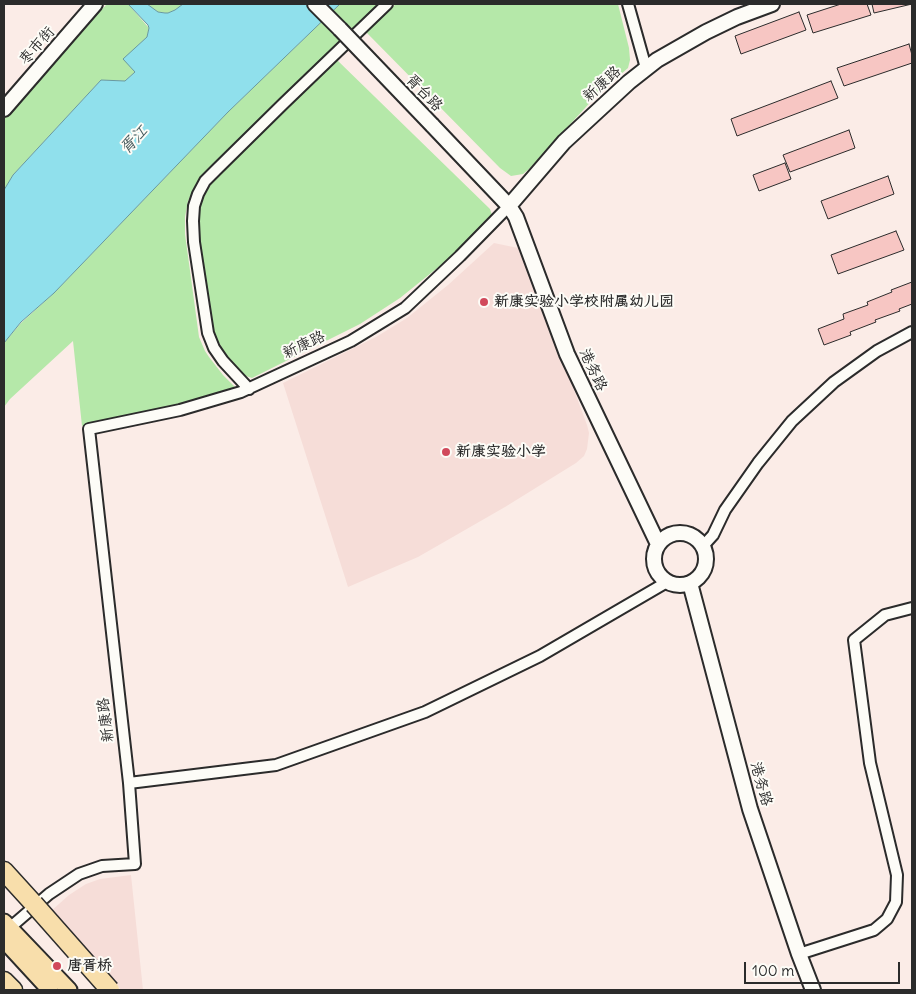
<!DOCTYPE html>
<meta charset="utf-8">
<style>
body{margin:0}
#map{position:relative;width:916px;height:994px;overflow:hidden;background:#fbece7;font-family:Delius,sans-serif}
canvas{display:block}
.frame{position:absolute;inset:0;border:5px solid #2b2b2b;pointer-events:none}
.scale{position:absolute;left:744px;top:962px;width:156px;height:22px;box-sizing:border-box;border:2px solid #2b2b2b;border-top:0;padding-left:6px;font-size:15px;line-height:18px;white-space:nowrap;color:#2b2b2b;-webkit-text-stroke:4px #fdfcf7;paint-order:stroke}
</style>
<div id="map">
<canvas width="916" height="994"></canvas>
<div class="frame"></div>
<div class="scale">100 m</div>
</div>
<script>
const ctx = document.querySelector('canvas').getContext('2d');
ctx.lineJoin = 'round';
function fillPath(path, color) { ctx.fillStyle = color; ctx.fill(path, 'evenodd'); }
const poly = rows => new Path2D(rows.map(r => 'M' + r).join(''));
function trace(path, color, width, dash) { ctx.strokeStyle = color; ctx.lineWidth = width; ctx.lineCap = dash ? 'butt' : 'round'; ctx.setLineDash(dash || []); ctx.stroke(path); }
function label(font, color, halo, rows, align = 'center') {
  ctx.font = font + ' Delius,"LXGW WenKai TC",sans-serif'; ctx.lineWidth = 4; ctx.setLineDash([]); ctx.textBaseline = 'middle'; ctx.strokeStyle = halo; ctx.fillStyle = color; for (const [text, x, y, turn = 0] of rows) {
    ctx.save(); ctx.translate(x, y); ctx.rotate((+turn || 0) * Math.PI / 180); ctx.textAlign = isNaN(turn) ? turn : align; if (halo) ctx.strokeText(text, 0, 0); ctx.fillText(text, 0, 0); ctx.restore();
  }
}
fillPath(poly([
 [494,243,518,248,554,336,587,425,589,433,587,449,584,456,576,463,505,507,418,557,348,587,283,383,376,337,407,318,448,285],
 [131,875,143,990,121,990,50,912,69,895,86,884,100,879]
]), '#f6ddd8');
fillPath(poly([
 [107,4,128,4,149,28,147,37,124,59,135,72,125,81,101,80,13,175,4,190,4,119,81,31],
 [147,4,183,4,175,10,168,13,165,13,158,12],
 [340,4,380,4,206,172,195,187,188,201,185,217,185,234,199,337,205,351,209,357,223,375,236,388,182,404,82,426,73,341,10,399,4,407,4,343,21,323,54,293,228,112],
 [396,4,618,4,629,48,630,60,628,68,597,95,529,169,523,174,511,176,500,168,366,32],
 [336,59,490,209,492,215,490,221,482,232,400,298,360,324,252,378,246,376,237,369,225,354,215,335,211,321,197,222,197,210,204,193,212,183]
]), '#b5e8a9');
const water = poly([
 [128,4,147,4,158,12,165,13,168,13,175,10,183,4,340,4,228,112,54,293,21,322,4,343,4,190,13,175,101,80,125,81,135,72,123,59,147,37,149,28,148,25,128,4]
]);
fillPath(water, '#90e0ec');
trace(water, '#68989f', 1);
const building = poly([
 [841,4,867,4,871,15,813,33,807,15,841,4],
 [872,4,912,4,874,13,872,4],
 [799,12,806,30,741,54,735,36,799,12],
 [909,44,912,55,912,63,844,86,837,68,909,44],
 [831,81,838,98,737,136,731,119,831,81],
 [849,130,855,148,790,172,783,155,849,130],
 [785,163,791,179,759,191,753,175,785,163],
 [888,176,894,194,828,219,821,201,888,176],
 [896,231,904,250,838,274,831,255,896,231],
 [912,282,912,304,899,309,900,311,875,320,876,322,850,332,851,335,824,345,818,329,844,319,843,314,868,305,867,302,892,292,891,290,912,282]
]);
fillPath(building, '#f7c6c3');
trace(building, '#2b2b2b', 1);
const street = poly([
 [628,4,646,68],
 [249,389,223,361,214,348,208,333,194,242,193,221,194,206,198,194,205,181,216,170,283,104,387,4],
 [703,546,713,535,725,510,758,463,792,421,834,382,877,351,912,332],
 [129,783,89,429,180,410,241,392,351,341,405,308,460,256,509,206],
 [6,931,49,894,79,874,102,866,135,864,129,783,276,765,425,712,540,656,667,582],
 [799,954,874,930,887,919,896,902,897,875,870,763,854,640,885,615,912,608]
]);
const secondary = poly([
 [315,4,340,29],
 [4,109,95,4],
 [432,125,509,206,516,217,567,354,658,544],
 [509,206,564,142,629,82,657,60,706,32,737,17,772,4],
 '654 559a26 26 0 1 1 52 0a26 26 0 1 1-52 0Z',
 [690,583,750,809,799,954,813,990]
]);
const primary = poly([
 [4,922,69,990],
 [4,940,50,990]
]);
const highway = poly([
 [4,871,34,904],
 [4,981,13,990]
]);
trace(street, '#2b2b2b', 14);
trace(secondary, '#2b2b2b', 18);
trace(primary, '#2b2b2b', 19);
trace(highway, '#2b2b2b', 21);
trace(street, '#fdfcf7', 10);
trace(secondary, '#fdfcf7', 14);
trace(primary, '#f8deab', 15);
trace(highway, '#f8deab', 18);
const secondaryBridge = poly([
 [340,29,432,125]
]);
const highwayBridge = poly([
 [34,904,110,990]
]);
trace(secondaryBridge, '#2b2b2b', 18, []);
trace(highwayBridge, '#2b2b2b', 21, []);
trace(secondaryBridge, '#fdfcf7', 14);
trace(highwayBridge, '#f8deab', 18);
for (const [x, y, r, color] of [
 [484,302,5,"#d1495b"],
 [446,452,5,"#d1495b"],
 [57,966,5,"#d1495b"]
]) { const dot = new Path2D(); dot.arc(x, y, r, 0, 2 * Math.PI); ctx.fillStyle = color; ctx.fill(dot); trace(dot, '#fdfcf7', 2); }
label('15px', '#2b2b2b', '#fdfcf7', [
 ["枣市街",37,46,-49],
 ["新康路",602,84,-42],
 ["胥台路",424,93,46],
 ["新康路",304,345,-25],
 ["港务路",593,370,65],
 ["新康路",106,720,-97],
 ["港务路",761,784,74]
]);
label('bold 15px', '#2b2b2b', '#fdfcf7', [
 ["新康实验小学校附属幼儿园",494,302],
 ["新康实验小学",456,452],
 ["唐胥桥",67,966]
], 'left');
label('italic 16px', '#44585b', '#fdfcf7', [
 ["胥江",134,140,-46]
]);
</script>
